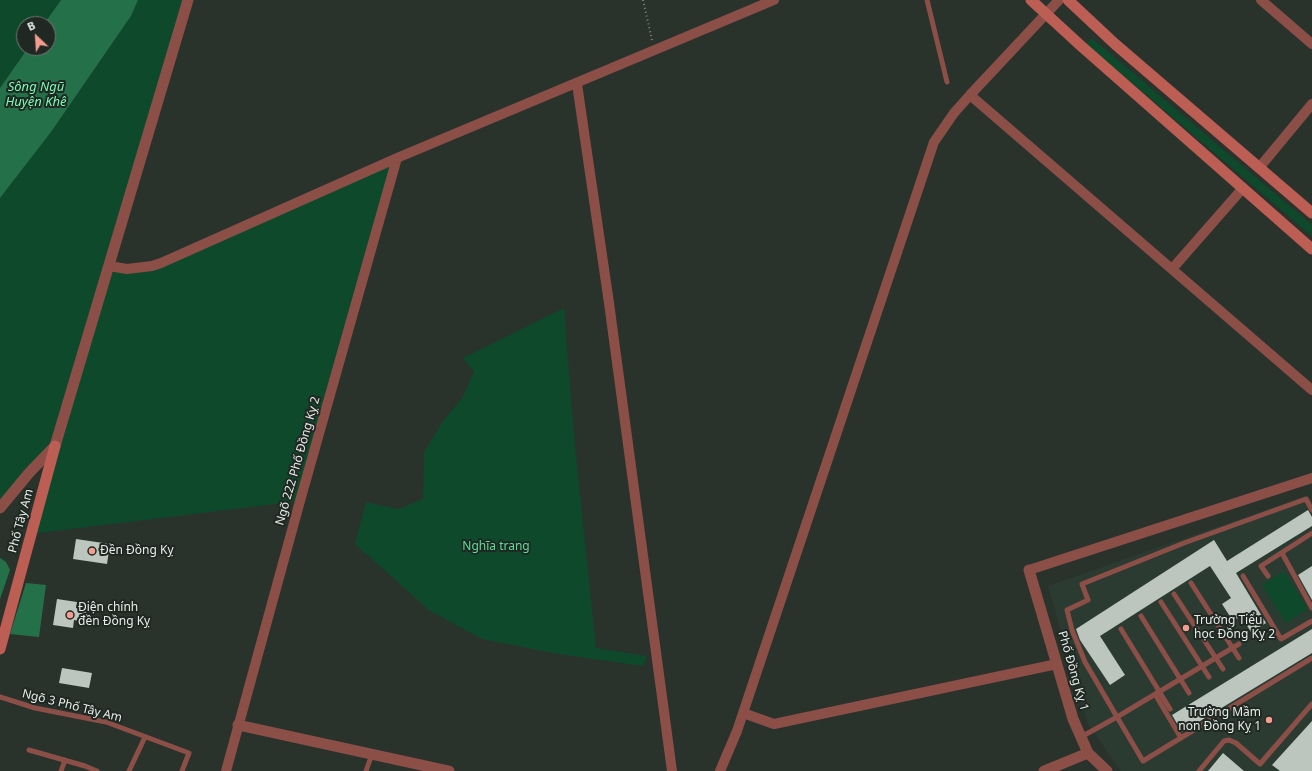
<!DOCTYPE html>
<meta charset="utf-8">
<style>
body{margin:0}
#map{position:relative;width:1312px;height:771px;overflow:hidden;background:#2a322c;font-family:"Noto Sans",sans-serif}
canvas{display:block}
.north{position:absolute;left:16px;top:16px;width:40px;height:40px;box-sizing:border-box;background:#202823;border:1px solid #707672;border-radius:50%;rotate:335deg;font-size:11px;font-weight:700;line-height:16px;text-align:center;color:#e7ece9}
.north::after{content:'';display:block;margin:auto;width:14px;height:18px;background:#f59c91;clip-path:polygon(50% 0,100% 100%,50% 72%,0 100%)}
</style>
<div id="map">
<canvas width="1312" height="771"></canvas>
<div class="north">B</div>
</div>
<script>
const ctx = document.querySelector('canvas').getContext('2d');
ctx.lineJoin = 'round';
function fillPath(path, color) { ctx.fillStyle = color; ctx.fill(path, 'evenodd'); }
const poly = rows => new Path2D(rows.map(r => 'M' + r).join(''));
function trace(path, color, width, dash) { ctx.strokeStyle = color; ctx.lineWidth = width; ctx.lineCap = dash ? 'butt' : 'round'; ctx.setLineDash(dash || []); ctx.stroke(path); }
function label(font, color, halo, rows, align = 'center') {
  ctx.font = font + ' "Noto Sans",sans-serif'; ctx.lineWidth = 4; ctx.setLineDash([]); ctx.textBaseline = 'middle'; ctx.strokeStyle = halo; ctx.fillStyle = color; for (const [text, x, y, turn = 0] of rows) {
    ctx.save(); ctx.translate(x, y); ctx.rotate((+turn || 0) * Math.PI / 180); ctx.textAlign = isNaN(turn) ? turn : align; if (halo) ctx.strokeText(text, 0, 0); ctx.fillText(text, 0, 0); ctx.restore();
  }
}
fillPath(poly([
 [1308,495,1312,502,1312,771,1121,771,1088,724,1048,586]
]), '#2c3b31');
fillPath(poly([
 [0,0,61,0,44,24,24,24,24,48,28,48,0,88],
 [138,0,188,0,109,266,138,268,397,158,300,501,31,534,55,448,0,508,0,198,51,132,131,16],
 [1090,39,1093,39,1312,225,1312,236,1090,47,1087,44],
 [564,308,575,447,596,648,647,656,643,666,558,654,482,639,430,611,355,544,366,502,398,509,423,499,424,452,443,421,462,398,474,372,463,358],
 [1284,571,1308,609,1286,623,1262,585]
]), '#0e492c');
fillPath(poly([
 [61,0,138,0,131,16,51,132,0,198,0,88,28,48,48,48,48,24,44,24],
 [0,558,6,562,10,570,0,599],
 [26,583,46,585,39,637,10,634]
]), '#247149');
fillPath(poly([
 [1308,510,1312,517,1312,526,1236,573,1266,623,1251,632,1241,616,1233,621,1222,604,1231,598,1210,566,1100,636,1125,675,1110,685,1080,640,1076,629,1214,540,1227,561],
 [76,539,110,544,107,564,73,559],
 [1312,566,1312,600,1298,575],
 [57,599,77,602,76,608,87,609,85,622,74,620,73,628,53,625],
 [1312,629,1312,653,1182,732,1172,715],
 [62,668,92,673,89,688,59,683],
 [1312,721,1312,771,1280,771,1272,765],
 [1223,753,1244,771,1208,771]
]), '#bcc6bf');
trace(poly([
 [643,0,652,40]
]), '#808782', 2, [1, 3]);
trace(poly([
 [927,0,947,82],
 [1282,553,1312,608],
 [1243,576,1281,639,1312,621],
 [1268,576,1261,566,1312,533],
 [1191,583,1239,658],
 [1174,594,1223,669],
 [1161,602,1209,677],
 [1141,616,1189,693],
 [1121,629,1170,709],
 [1239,644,1117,717,1085,662,1072,630,1067,610,1088,600,1082,584,1184,543,1306,499,1312,510],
 [1155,694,1181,738],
 [0,697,35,708,106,722,189,753,182,771],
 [1081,737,1117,717,1143,761,1312,658],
 [29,750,85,766,97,771],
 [61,771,65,760],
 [129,771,145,737],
 [366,771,372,754],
 [1199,771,1224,741,1229,740,1236,743,1260,764,1312,704]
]), '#8b4f48', 5);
trace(poly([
 [1261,0,1312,44],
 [577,84,609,303,672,771],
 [970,95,1312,390],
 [1259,168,1312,104],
 [109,266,127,269,152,266,161,263,397,158,774,0],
 [1172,269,1243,188],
 [1029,570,1312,478],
 [743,713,774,724,1057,664],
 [226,771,300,501,397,158],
 [720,771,737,731,934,142,954,113,970,95,1059,0]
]), '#8b4f48', 10);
trace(poly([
 [0,508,29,473,55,446,188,0],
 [1029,570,1073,719,1088,753,1107,771],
 [238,725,449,771],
 [1044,771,1088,753]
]), '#8b4f48', 11);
trace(poly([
 [1031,0,1080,45,1312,249],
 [1068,0,1115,44,1312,213],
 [0,649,55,446]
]), '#bd5e54', 11);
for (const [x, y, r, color] of [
 [92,551,4,"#f59c91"],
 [70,615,4,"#f59c91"],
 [1186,628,4,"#f59c91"],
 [1269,720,4,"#f59c91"]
]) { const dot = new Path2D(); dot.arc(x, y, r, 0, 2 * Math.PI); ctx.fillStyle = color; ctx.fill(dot); trace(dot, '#202823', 1.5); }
label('12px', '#e7ece9', '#202823', [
 ["Ngõ 222 Phố Đồng Kỵ 2",298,461,-74],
 ["Phố Tây Am",21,521,-75],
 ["Phố Đồng Kỵ 1",1073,671,74],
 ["Ngõ 3 Phố Tây Am",72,706,14]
]);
label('12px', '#5ade97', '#202823', [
 ["Nghĩa trang",496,547]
]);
label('12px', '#e7ece9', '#202823', [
 ["Đền Đồng Kỵ",100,551],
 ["Điện chính",78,608],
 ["đền Đồng Kỵ",78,622],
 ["Trường Tiểu",1194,621],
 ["học Đồng Kỵ 2",1194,635],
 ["Trường Mầm",1261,713,"right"],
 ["non Đồng Kỵ 1",1261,727,"right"]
], 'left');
label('italic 13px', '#7cfdb4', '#202823', [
 ["Sông Ngũ",36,87],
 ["Huyện Khê",36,102]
]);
</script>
